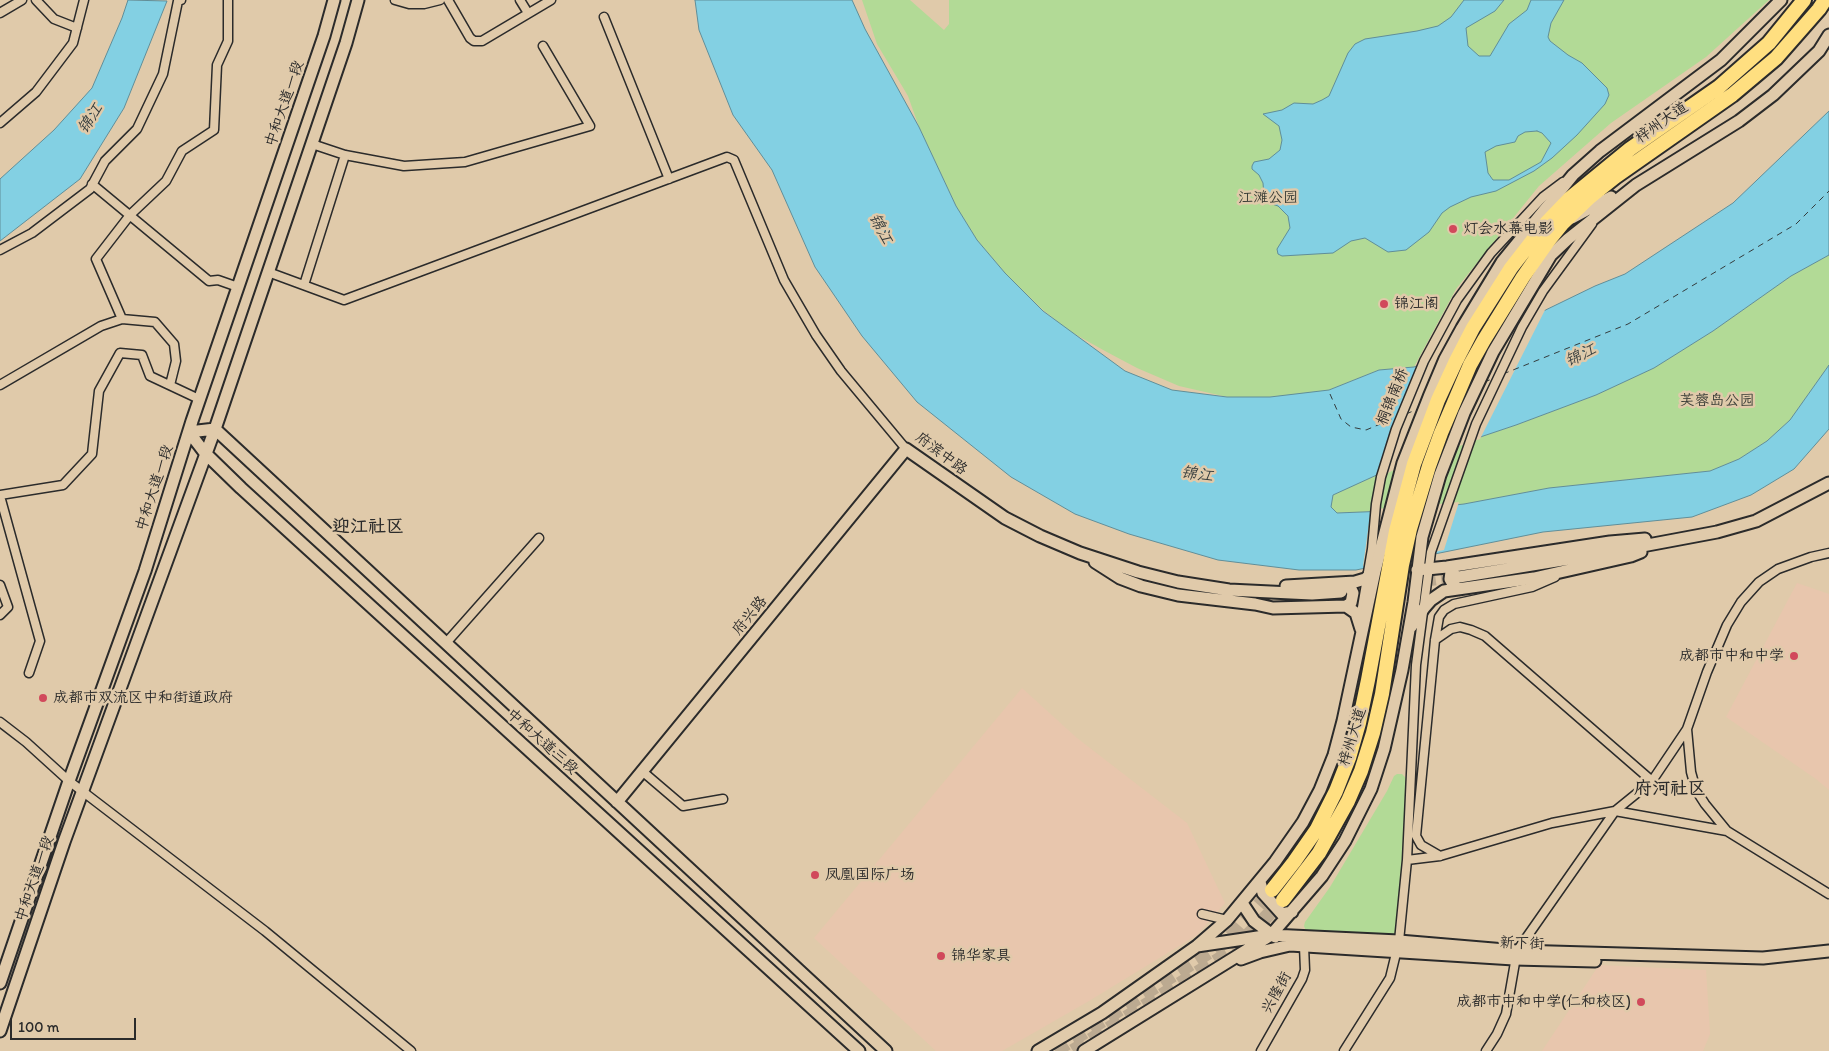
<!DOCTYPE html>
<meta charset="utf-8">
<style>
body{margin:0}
#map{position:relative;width:1829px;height:1051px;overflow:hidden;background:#e0caaa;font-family:Itim,sans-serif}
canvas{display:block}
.scale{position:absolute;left:10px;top:1018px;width:126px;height:22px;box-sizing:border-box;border:2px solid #2b2b2b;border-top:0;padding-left:6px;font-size:15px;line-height:18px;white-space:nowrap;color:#2b2b2b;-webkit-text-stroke:4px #e0caaa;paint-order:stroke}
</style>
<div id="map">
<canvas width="1829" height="1051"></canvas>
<div class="scale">100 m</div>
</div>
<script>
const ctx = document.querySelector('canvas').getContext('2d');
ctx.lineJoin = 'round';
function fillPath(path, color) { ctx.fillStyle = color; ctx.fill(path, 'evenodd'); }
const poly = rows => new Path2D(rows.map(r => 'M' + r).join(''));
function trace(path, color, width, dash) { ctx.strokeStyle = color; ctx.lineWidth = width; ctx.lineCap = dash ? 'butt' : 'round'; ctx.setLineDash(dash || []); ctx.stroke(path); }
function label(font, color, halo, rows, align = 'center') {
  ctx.font = font + ' Itim,"LXGW WenKai TC",sans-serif'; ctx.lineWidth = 5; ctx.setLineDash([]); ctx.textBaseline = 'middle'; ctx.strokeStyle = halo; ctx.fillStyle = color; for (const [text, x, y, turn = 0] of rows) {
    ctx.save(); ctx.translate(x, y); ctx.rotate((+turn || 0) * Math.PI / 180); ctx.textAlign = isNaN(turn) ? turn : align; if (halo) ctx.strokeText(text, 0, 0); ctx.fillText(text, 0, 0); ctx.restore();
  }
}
fillPath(poly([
 [1797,583,1829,594,1829,790,1816,779,1726,717],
 [1022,688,1077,738,1187,823,1225,903,1197,935,1089,1001,1002,1051,936,1051,814,938],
 [1599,965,1706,970,1710,1034,1703,1051,1542,1051]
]), '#e8c6ad');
fillPath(poly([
 [862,0,910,0,944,30,949,24,949,0,1769,0,1706,57,1611,123,1539,186,1456,289,1414,367,1379,370,1329,390,1314,394,1270,397,1227,397,1179,386,1137,368,1105,351,1071,332,1043,310,1005,273,977,240,956,206,919,127,908,96,877,44],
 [1829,255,1829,365,1790,420,1767,441,1739,459,1710,471,1549,488,1464,504,1411,510,1337,513,1331,507,1332,495,1403,463,1516,425,1596,395,1654,368,1713,331,1791,276],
 [1397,774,1402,774,1405,777,1407,783,1397,937,1306,931,1304,926,1305,922,1330,887,1387,791,1394,776]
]), '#b2da96');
const water = poly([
 [128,0,167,1,124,108,80,179,0,241,0,179,54,130,92,88,122,18,128,0],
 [695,0,852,0,865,29,919,127,956,206,977,240,1005,273,1043,311,1125,371,1172,390,1227,397,1270,397,1329,390,1379,370,1414,367,1492,336,1595,286,1625,274,1733,203,1829,111,1829,255,1791,276,1713,331,1654,368,1596,395,1516,425,1403,463,1333,495,1331,507,1337,513,1411,510,1464,504,1549,488,1710,471,1739,459,1767,441,1790,420,1829,365,1829,429,1794,469,1751,495,1692,517,1543,532,1356,570,1299,570,1218,560,1129,534,1075,514,1011,477,917,402,862,336,815,267,772,170,733,115,699,30,695,0],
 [1464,0,1504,0,1495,11,1466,28,1468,46,1479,56,1490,56,1509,24,1527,10,1531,0,1564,0,1551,23,1548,37,1550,41,1568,55,1582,63,1607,88,1609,95,1605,104,1577,135,1552,158,1534,171,1496,191,1471,197,1450,207,1442,213,1429,232,1406,250,1388,252,1365,238,1351,241,1333,253,1282,256,1278,254,1277,249,1290,228,1288,216,1278,206,1269,203,1264,196,1263,183,1259,175,1252,169,1252,166,1254,162,1269,159,1280,150,1282,140,1279,126,1263,114,1282,110,1294,103,1313,104,1322,100,1329,96,1348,53,1355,44,1365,39,1417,31,1438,26,1451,17,1464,0],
 [1537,131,1542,133,1551,143,1541,162,1509,180,1493,180,1488,173,1485,152,1496,146,1515,142,1518,136,1525,132,1537,131]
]);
fillPath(water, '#83d0e3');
trace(water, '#608e99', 1);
fillPath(poly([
 [1546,308,1480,439,1404,465,1378,478,1424,360,1491,334],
 [1459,502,1444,550,1363,566,1371,509,1410,507]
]), '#e0caaa');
trace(poly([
 [1503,374,1628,324,1796,224,1829,191],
 [1484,382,1495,378],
 [1330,394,1341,419,1351,427,1366,430,1397,417],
 [1406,414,1418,409]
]), '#343c3d', 1, [6, 5]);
trace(poly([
 [1343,592,1458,577]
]), '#bcaa91', 11, [11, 5.5]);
trace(poly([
 [1055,1051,1228,940,1272,890],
 [1073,1051,1232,951,1283,900]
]), '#bcaa91', 14, [14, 7]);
const street = poly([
 [36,0,54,19,77,28],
 [395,0,409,4,424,4,440,0],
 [448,0,470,38,474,41,482,41,551,0],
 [520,0,528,13],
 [0,13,22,0],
 [604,17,669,179],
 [0,123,36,92,73,43,84,0],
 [312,144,345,155,404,166,465,162,590,126,543,46],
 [92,184,209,281,218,280,238,287],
 [0,250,32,233,90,189,105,161,137,129,163,74,178,1,181,0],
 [268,272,344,300,727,157,734,160,784,280,816,335,841,371,906,449],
 [304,285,345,155],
 [0,385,101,326,122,319],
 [170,385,176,361,174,344,155,322,122,319,96,259,130,215,166,181,182,151,214,130,217,65,228,41,228,0],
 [0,495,63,485,92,454,99,391,120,353,142,355,150,376,199,399],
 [0,496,40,641,29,673],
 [0,585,8,607,0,615],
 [1360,619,1372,549,1376,504,1381,477,1396,429,1424,361,1457,300,1491,253,1543,197,1563,182],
 [1435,640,1451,629,1460,627,1471,630,1485,636,1652,781],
 [446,643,539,538],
 [0,722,26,742,69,781,265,931,411,1051],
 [1687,729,1691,772,1696,790,1705,804,1727,831,1829,894],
 [642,771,683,806,723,799],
 [1440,856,1421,845,1416,836,1435,640,1439,617,1444,610,1454,604,1532,587,1555,577],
 [1407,860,1440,856,1552,823,1615,811,1727,831],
 [1202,914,1227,920],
 [1261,1051,1302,979,1305,970,1304,946],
 [1344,1051,1390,978,1399,941,1407,860,1416,665,1431,552,1476,424,1522,327,1543,291,1592,224],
 [1486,1051,1497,1034,1506,1014,1517,951,1615,811,1652,781,1687,729,1707,672,1727,625,1741,602,1759,582,1778,569,1811,557,1829,553]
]);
const secondary = poly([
 [1572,218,1611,197],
 [189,432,215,429,886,1051],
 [189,432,205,453,241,488,859,1051],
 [1095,562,1120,578,1141,586,1178,595,1255,604,1273,608,1346,606,1356,613,1361,629],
 [1456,566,1451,572,1450,579,1454,586,1459,589],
 [1417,570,1447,567,1610,542,1645,539],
 [1459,577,1605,553,1717,532,1756,521,1829,483],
 [1344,583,1349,585,1353,593,1351,603,1346,606],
 [1286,586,1355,582,1365,579,1375,571],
 [1411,627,1424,608,1431,600,1444,591,1534,578,1631,556,1641,552],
 [617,802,906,449,1005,518,1040,536,1080,553,1138,572,1178,582,1229,590,1312,594,1341,592],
 [1260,882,1263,893,1282,914,1292,912],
 [1242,903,1254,921,1275,937],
 [1197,946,1271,935,1399,941,1517,951,1763,958,1829,951],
 [1241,959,1260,952,1290,945,1514,959,1595,961],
 [0,983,69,781,145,571,192,421,324,36,334,0],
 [0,1031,64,842,215,429,346,43,358,0],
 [1038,1051,1102,1013,1197,946,1227,920,1275,862,1303,822,1320,790,1334,755,1343,721,1375,571,1403,463,1429,397,1445,359,1462,328,1502,262,1573,175,1600,151,1721,60,1781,0],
 [1084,1051,1271,935,1322,876,1345,841,1371,789,1384,749,1402,670,1414,602,1422,537,1440,475,1464,413,1493,352,1551,255,1568,239,1636,185,1739,121,1773,95,1819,51,1829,35]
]);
const highway = poly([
 [1272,890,1294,862,1317,829,1336,791,1349,758,1359,723,1368,680,1396,531,1414,464,1438,400,1456,361,1473,328,1511,268,1546,223,1569,199,1630,149,1719,87,1769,43,1804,0],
 [1283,900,1319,853,1348,801,1361,771,1373,733,1382,694,1402,565,1410,529,1429,466,1441,433,1470,365,1484,340,1523,277,1549,240,1562,224,1590,197,1615,177,1732,95,1776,58,1819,9,1825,0]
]);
trace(street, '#2b2b2b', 11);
trace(secondary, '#2b2b2b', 15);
trace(highway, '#2b2b2b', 18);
trace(street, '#e0caaa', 8);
trace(secondary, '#e0caaa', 11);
trace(highway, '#ffdf80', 14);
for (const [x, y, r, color] of [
 [1453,229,5,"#d1495b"],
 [1384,304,5,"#d1495b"],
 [1794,656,5,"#d1495b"],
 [43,698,5,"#d1495b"],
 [815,875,5,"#d1495b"],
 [941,956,5,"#d1495b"],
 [1641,1002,5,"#d1495b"]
]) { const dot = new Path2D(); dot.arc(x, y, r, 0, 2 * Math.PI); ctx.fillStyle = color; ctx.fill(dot); trace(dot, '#e0caaa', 2); }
label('15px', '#2b2b2b', '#e0caaa', [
 ["中和大道一段",285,104,-71],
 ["梓州大道",1662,123,-35],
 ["桐锦南桥",1393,397,-68],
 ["府滨中路",941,454,37],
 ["中和大道一段",155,488,-72],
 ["府兴路",750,616,-51],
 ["梓州大道",1353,737,-73],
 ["中和大道三段",542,742,42],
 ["中和大道一段",35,879,-71],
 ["新下街",1522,944,2],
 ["兴隆街",1277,993,-61]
]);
label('15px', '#383c36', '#e0caaa', [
 ["江滩公园",1268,198],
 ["芙蓉岛公园",1717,401]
]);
label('15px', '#2b2b2b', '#e0caaa', [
 ["灯会水幕电影",1463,229],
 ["锦江阁",1394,304],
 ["成都市中和中学",1784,656,"right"],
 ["成都市双流区中和街道政府",53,698],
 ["凤凰国际广场",825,875],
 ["锦华家具",951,956],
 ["成都市中和中学(仁和校区)",1631,1002,"right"]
], 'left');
label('italic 16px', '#343c3d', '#e0caaa', [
 ["锦江",91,119,-57],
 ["锦江",880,229,62],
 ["锦江",1581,356,-26],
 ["锦江",1197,475,8]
]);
label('bold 18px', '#2b2b2b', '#e0caaa', [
 ["迎江社区",368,527],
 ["府河社区",1670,789]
]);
</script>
